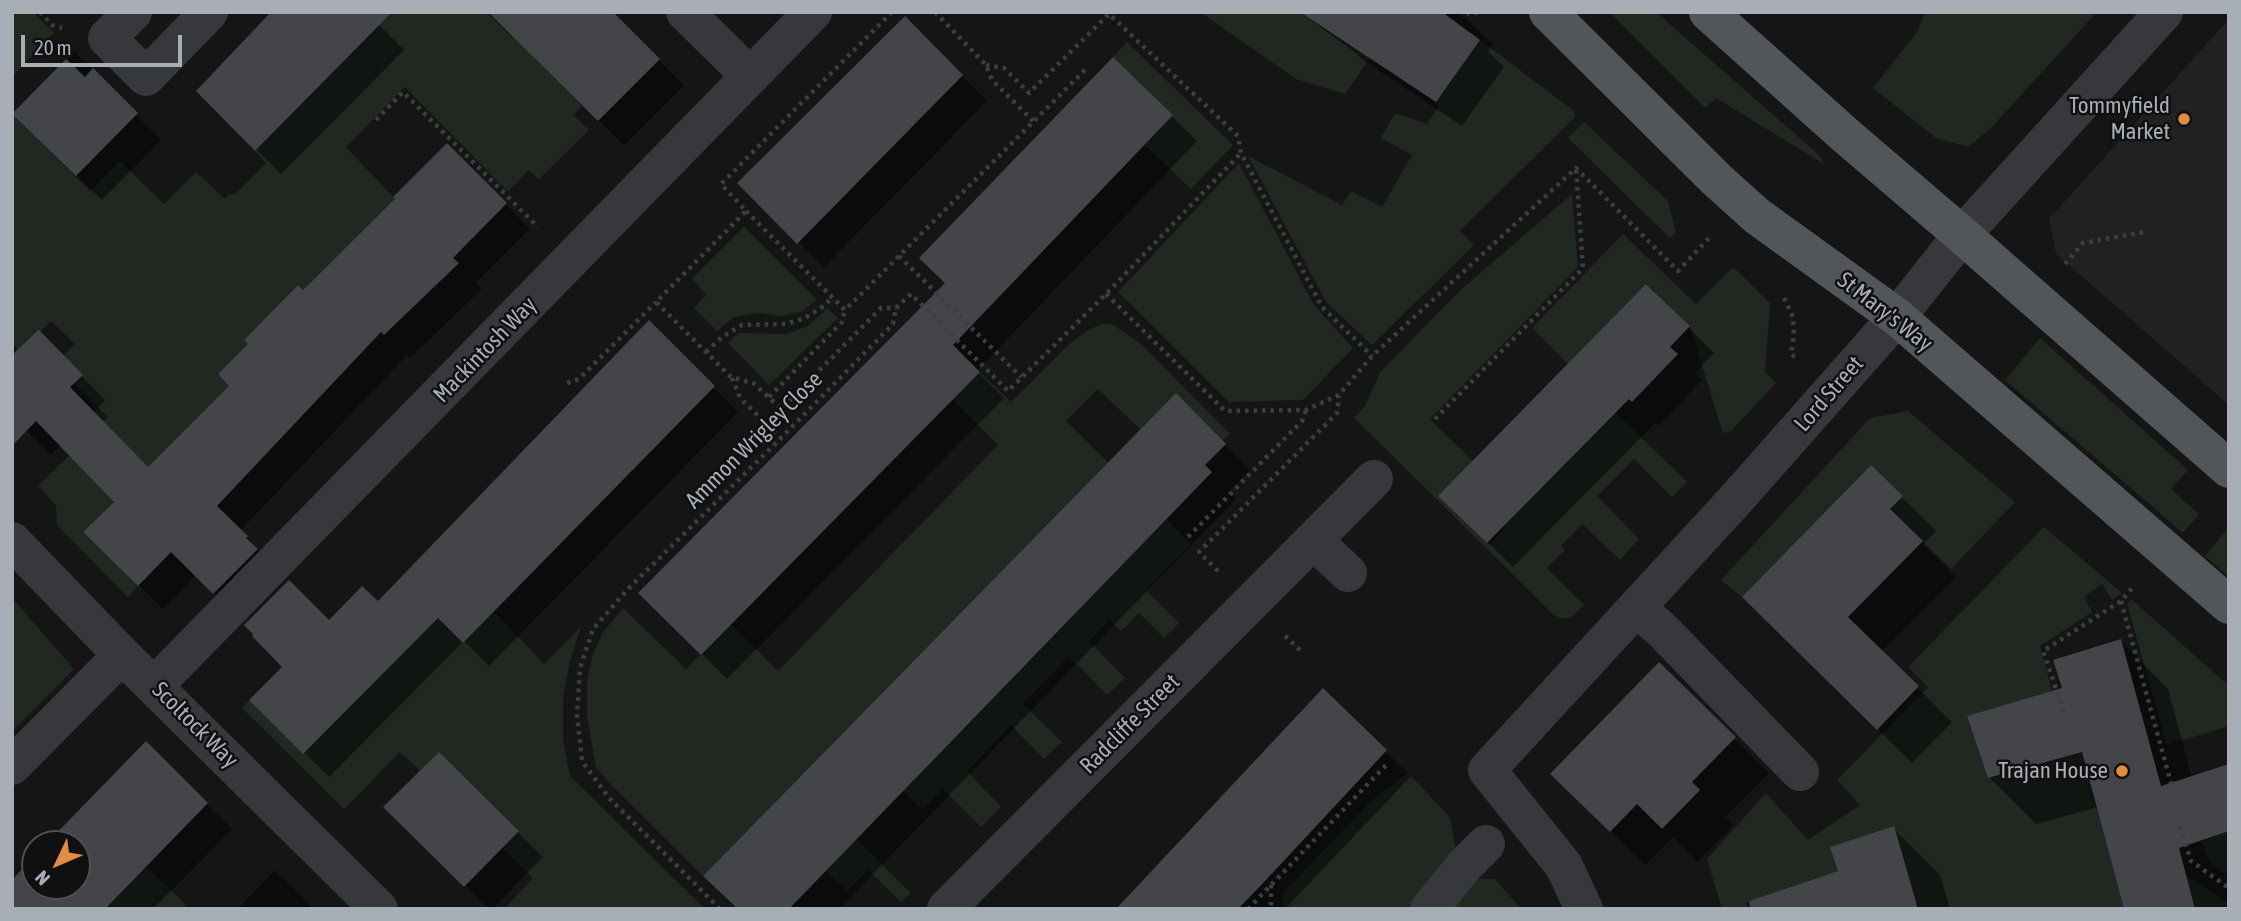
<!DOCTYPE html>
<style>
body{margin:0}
#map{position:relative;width:2241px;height:921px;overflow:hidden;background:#151516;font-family:"Asap Condensed",sans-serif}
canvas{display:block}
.frame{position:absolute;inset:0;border:14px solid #a8aeb5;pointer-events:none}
.north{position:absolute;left:21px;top:830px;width:70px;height:70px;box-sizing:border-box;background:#101011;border:2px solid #4d4f53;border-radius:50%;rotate:226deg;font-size:19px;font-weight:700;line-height:28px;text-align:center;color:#a8aeb5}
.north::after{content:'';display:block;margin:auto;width:24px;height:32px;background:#e08c43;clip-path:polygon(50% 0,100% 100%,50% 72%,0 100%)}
.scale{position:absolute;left:21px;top:35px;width:161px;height:32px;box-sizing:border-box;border:4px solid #a8aeb5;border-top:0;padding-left:9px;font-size:21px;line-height:24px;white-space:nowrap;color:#a8aeb5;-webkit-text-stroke:5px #101011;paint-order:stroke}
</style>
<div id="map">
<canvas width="2241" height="921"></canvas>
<div class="frame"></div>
<div class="north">N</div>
<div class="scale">20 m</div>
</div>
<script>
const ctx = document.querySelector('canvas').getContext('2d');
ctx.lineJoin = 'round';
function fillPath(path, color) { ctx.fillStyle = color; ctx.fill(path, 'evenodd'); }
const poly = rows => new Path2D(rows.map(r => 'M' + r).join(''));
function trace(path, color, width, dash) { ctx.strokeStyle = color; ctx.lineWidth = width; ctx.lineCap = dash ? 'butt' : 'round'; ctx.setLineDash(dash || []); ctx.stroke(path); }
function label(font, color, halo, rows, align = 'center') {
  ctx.font = font + ' "Asap Condensed",sans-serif'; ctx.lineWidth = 5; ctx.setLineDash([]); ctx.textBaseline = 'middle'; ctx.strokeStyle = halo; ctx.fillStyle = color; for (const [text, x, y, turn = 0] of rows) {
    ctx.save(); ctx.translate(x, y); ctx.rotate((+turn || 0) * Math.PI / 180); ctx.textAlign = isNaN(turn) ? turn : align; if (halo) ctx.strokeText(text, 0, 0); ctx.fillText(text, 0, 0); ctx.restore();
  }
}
fillPath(poly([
 [2229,19,2229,405,2056,254,2049,219]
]), '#212123');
fillPath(poly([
 [12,12,33,12,54,33,12,77],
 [368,12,486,12,512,37,536,12,579,12,534,58,582,106,573,115,589,130,539,179,529,170,508,192,405,87,396,96,346,147,395,199,349,276,333,260,303,290,298,285,244,340,248,344,218,374,230,386,83,532,138,586,128,597,57,525,56,505,38,486,108,417,74,383,64,355,75,344,51,321,40,332,37,330,12,355,12,114,90,191,120,161,164,204,196,172,225,199,230,193,234,195,266,163,255,151,311,95,257,40],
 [1200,12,1307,12,1370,58,1345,94,1296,79],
 [1609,12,1656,12,1819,155,1824,164,1716,98,1705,108],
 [1926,12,2097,12,1991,128,1968,147,1936,138,1873,88,1917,32],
 [1480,40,1574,111,1575,117,1460,231,1474,245,1372,345,1326,302,1248,156,1342,205,1351,191,1382,207,1412,155,1381,138,1395,113,1427,124,1439,106,1435,103],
 [1127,42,1233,145,1191,189,1145,145,1173,115,1113,57],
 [1584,122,1668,201,1676,232,1670,238,1568,138],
 [1239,163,1314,305,1353,348,1303,400,1229,402,1118,292],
 [1572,194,1578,267,1430,419,1473,461,1439,496,1489,545,1506,527,1499,521,1609,406,1687,482,1672,497,1634,459,1597,496,1639,539,1620,560,1582,524,1561,546,1565,550,1547,568,1584,605,1570,618,1560,618,1554,615,1354,418,1364,407,1381,371,1464,287],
 [744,227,817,300,801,312,781,316,757,313,734,317,717,331,694,308,706,295,692,278],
 [1623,234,1696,304,1733,267,1770,303,1765,372,1776,383,1730,432,1723,433,1690,326,1647,284,1579,353,1572,368,1532,328],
 [827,308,838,318,769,385,728,343,739,333,787,334,808,326],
 [1101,324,1112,324,1141,344,1230,434,1223,441,1176,394,1140,429,1098,389,1066,421,1108,462,703,876,612,786,596,767,587,717,587,681,592,657,603,632,623,608,686,669,731,624,778,671,998,445,952,399,980,372,1011,402,1067,346,1085,332],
 [2040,338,2188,470,2171,489,2199,514,2183,533,2005,380],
 [1908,411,2015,502,1951,569,1890,509,1902,496,1871,465,1742,597,1721,580,1870,418],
 [1160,513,1191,544,1146,590,1179,623,1164,638,1139,613,1121,631,1109,620,1089,641,1125,678,1107,695,1069,656,1044,682,1023,704,1062,742,1044,759,1011,725,967,771,1001,807,981,827,943,789,923,810,903,791,916,778,909,770,966,727,978,714,971,707,997,694,1010,681,1004,674,1019,658,1027,664,1073,616,1082,593,1089,599,1150,536],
 [2044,527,2122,593,2112,600,2102,584,2084,597,2092,612,2040,646,2052,691,1967,716,1988,778,2071,755,2080,746,2124,909,1918,909,1893,826,1831,847,1840,879,1828,874,1746,902,1748,909,1722,909,1707,859,1766,793,1808,840,1860,805,1837,780,1928,687,1908,667],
 [2229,527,2229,577,2205,556],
 [399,580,463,642,494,612,544,664,581,627,569,665,563,699,563,741,570,776,705,909,504,909,533,878,503,848,519,831,439,752,420,771,400,752,344,809,242,708,249,700,303,753],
 [12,598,74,669,12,732],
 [2131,599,2229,686,2229,726,2167,745,2127,604],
 [1408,773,1450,817,1457,856,1417,909,1283,909,1283,893,1370,802],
 [2229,831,2229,876,2209,862,2201,841],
 [849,832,911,893,901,902,868,870,847,891,826,871,840,856],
 [146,866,186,905,183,909,95,909],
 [2187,876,2229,904,2229,909,2195,909],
 [1470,879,1495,879,1521,909,1445,909]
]), '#212821');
fillPath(poly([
 [366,12,404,50,281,174,198,91],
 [489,12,614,16,684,85,624,145],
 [1300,12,1459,12,1493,44,1488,51,1504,67,1462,126,1363,60,1353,51],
 [905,19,987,101,824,267,739,183],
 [75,52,161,140,102,200,14,114],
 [1113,59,1197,141,977,371,1004,398,727,679,640,593,947,284],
 [447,145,530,229,476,283,482,289,410,358,407,355,240,531,271,562,239,617,196,575,163,609,86,532,116,502,61,445,51,455,24,428,12,430,12,343,19,351,65,358,105,400,93,412,148,469,232,386,303,292,398,199],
 [1646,286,1714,353,1695,373,1702,380,1659,426,1655,423,1513,567,1441,496],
 [649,323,738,412,489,666,464,641,329,777,252,700,329,622,378,603],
 [1176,396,1250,470,1229,492,1236,499,839,909,739,909],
 [1871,467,1936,531,1923,544,1956,577,1881,652,1952,722,1912,763,1778,631],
 [2121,641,2168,689,2192,778,2229,766,2229,894,2226,895,2229,909,2126,909,2099,807,2036,824,1989,777,2064,689],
 [1659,665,1769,773,1725,817,1733,825,1698,862,1673,837,1645,865,1553,774],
 [1323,691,1411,776,1285,909,1118,909],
 [146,744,232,829,153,909,12,909,35,858,35,886,77,886,77,844,49,844],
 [439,754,543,857,492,909,489,909,386,807],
 [1893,828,1940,875,1950,909,1749,909,1748,903,1840,872],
 [275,870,314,909,238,909]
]), '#0007');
fillPath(poly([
 [271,12,392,12,255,151,196,91],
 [488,12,613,12,660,59,598,121],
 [1300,12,1442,12,1480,40,1436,102],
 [905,16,963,75,797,244,737,183],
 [1113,57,1173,115,953,345,980,372,701,655,638,593,945,283,919,258],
 [66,59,85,77,93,68,138,113,76,176,12,114],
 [447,143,507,203,453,258,459,263,384,335,381,332,217,506,248,536,246,538,258,549,213,594,171,552,138,586,83,532,114,502,36,421,12,446,12,355,38,330,40,331,83,375,70,387,148,467,229,386,218,374,248,344,244,340,298,285,303,290,395,199,393,197],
 [1646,284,1690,326,1670,347,1678,354,1632,402,1629,399,1487,543,1438,496],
 [649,320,715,386,463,643,438,618,303,754,249,700,282,667,252,636,253,634,244,625,289,580,329,620,362,586,378,601],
 [1176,393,1226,444,1205,465,1212,472,789,909,738,909,703,876],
 [1871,465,1903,496,1890,509,1923,541,1848,617,1919,686,1877,730,1742,597],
 [2121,639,2161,786,2229,764,2229,831,2179,848,2195,909,2124,909,2082,752,1988,778,1967,716,2062,688,2053,660],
 [1659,662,1736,737,1692,782,1700,790,1662,829,1637,804,1610,832,1550,774],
 [1323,688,1387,750,1266,880,1238,909,1116,909],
 [146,741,208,803,105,909,12,909,12,880,35,855,35,886,77,886,77,844,46,844],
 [439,752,519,831,464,887,383,807],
 [1894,826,1918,909,1750,909,1749,901,1838,871,1830,847]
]), '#444549');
trace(poly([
 [40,12,52,25,62,28],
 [892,12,721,184,746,211,656,302,731,377,753,383,781,409,881,308,896,308],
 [935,12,986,65,992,80,1033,121],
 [1467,12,1471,15,1478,12],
 [986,65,1004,68,1029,93,1109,14,1238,136,1241,153,1322,307,1372,356],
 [376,120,403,92,538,227],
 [746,211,845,310,1085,70],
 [899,256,1021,377],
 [2065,264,2083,243,2144,232],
 [1106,294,1225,411,1306,410,1339,395,1372,356,1576,168,1678,271,1710,237],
 [1784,298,1793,317,1794,335,1791,354,1798,360],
 [896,308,911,294,1008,391,1106,294,1241,153],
 [706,352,722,337,742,325,786,324,805,318,821,308,832,298],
 [732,378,740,398,781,438],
 [567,383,579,379,656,302],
 [769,397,842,322,845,310],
 [1435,419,1583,268,1576,169],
 [1188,537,1302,421,1306,410],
 [1218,571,1199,552,1337,413,1339,396],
 [2121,601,2172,787],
 [1285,636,1302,652],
 [2064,712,2043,651,2121,601,2134,586],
 [2180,827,2191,861,2229,888],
 [1271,885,1271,909],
 [720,909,609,798,582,761,577,715,580,668,593,629,627,590,781,438,893,324,896,308],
 [1248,909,1389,762]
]), '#3c3f42', 4.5, [3.5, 5]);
trace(poly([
 [133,12,107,38,146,77,209,12],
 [685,12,750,76],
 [12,541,122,655,379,909],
 [1314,541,1348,573],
 [1637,608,1662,630,1800,772],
 [155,685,813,12],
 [12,766,122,655],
 [946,909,1374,479],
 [1429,909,1465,865,1486,844],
 [1584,909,1564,866,1487,770,1737,498,1897,317,1962,235,2164,12]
]), '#36383b', 38);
trace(poly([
 [1548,12,1716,179,1757,216,1897,317,2229,605],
 [1708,12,1844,134,1962,235,2229,469]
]), '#525559', 38);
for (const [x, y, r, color] of [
 [2184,119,7,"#e08c43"],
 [2122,771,7,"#e08c43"]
]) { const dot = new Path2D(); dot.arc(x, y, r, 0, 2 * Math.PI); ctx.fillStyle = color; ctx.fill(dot); trace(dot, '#101011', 2.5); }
label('23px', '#a8aeb5', '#101011', [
 ["Tommyfield",2170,106],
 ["Market",2170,132],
 ["Trajan House",2108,771]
], 'right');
label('23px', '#a8aeb5', '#101011', [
 ["St Mary's Way",1885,312,38],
 ["Mackintosh Way",485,350,-46],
 ["Lord Street",1829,394,-49],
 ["Ammon Wrigley Close",754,440,-45],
 ["Radcliffe Street",1130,724,-45],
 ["Scoltock Way",195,725,45]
]);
</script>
